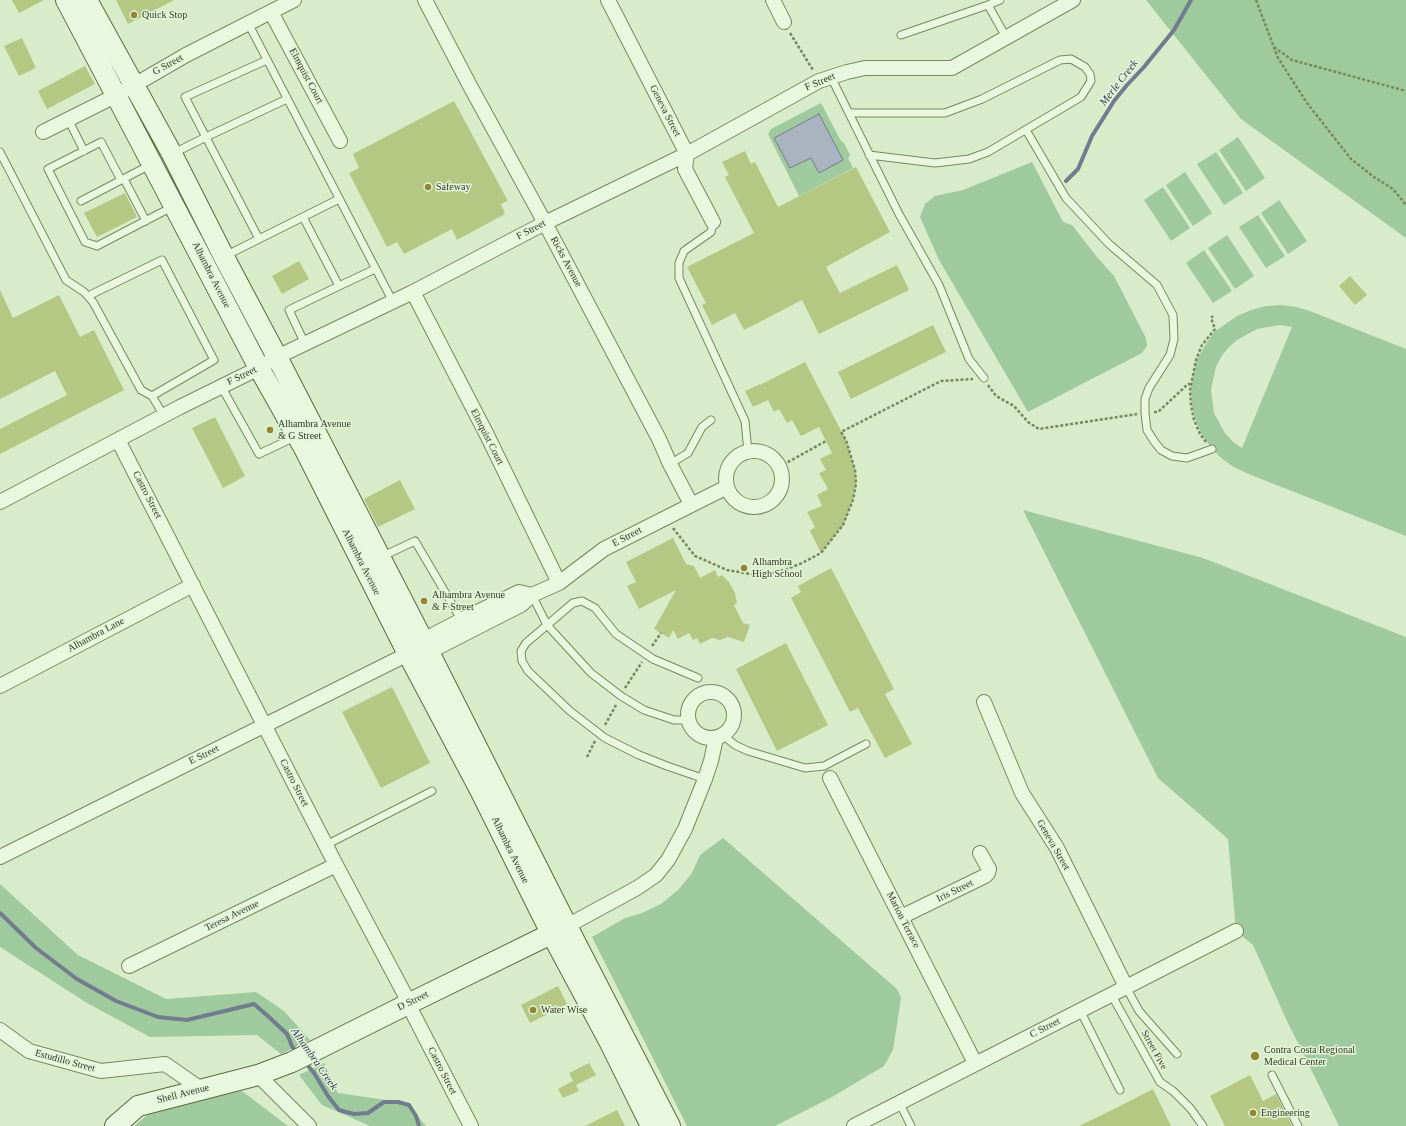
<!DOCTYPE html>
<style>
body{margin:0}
canvas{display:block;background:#d9ecca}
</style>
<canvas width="1406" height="1126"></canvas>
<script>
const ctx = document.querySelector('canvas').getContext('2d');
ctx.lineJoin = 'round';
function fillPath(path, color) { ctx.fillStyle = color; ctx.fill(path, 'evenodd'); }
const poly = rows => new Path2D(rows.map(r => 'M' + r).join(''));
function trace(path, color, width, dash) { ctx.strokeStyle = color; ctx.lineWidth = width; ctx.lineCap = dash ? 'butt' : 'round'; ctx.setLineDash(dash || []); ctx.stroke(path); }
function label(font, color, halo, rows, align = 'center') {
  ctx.font = font + ' "Times New Roman",serif'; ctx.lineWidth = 3; ctx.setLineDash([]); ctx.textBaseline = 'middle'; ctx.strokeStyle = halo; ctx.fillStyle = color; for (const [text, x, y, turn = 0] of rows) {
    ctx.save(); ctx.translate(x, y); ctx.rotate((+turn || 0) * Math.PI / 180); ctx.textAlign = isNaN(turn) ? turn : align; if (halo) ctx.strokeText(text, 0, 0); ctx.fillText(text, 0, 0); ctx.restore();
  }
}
fillPath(poly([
 [1146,0,1406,0,1406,238,1241,119],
 [821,103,841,141,844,143,850,155,848,158,853,168,799,196,768,134,771,129],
 [1238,137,1265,178,1246,191,1219,150],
 [1216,152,1243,193,1224,205,1197,164],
 [1032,162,1063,222,1072,225,1097,257,1114,276,1146,338,1147,346,1142,353,1028,412,939,260,920,217,925,204,935,196,963,190],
 [1185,172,1212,213,1193,226,1166,185],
 [1163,187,1190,228,1171,241,1144,200],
 [1279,200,1307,241,1288,254,1261,213],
 [1258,215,1285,256,1266,268,1239,227],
 [1227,235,1254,276,1235,289,1208,248],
 [1204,250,1232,291,1213,303,1186,263],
 [1281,305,1296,307,1310,311,1406,349,1406,536,1246,473,1232,466,1220,457,1210,446,1201,433,1195,419,1192,405,1191,390,1193,375,1197,360,1204,347,1214,332,1237,316,1251,310,1266,306],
 [1280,325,1292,327,1242,448,1233,442,1225,433,1214,413,1211,390,1216,367,1221,357,1228,348,1237,340,1257,329],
 [1023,510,1203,558,1406,637,1406,1126,1339,1126,1286,1019,1253,945,1236,931,1228,839,1158,778],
 [723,838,897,989,901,998,893,1050,884,1066,832,1097,775,1126,687,1126,592,937,625,918,642,913,661,904,679,889,692,873,700,855],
 [0,884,78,955,166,999,256,992,284,1011,310,1040,281,1054,257,1035,150,1037,87,1003,0,947],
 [324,1063,338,1093,407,1103,426,1126,370,1126,322,1105,299,1075],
 [242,1091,288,1126,134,1126,150,1113,187,1102]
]), '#9fca9e');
const water = poly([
 [819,114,843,160,819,173,811,158,790,168,774,138,819,114]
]);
fillPath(water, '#aab4c1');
trace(water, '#717c8f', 1);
trace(poly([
 [1066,181,1078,169,1092,136,1114,101,1127,85,1144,67,1174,30,1191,0],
 [0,913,36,948,77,979,116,1001,158,1017,187,1020,254,1004,270,1018,287,1034,292,1046,297,1053],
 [304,1061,314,1073,328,1096,339,1110,354,1114,368,1113,384,1102,398,1102,409,1105,416,1116,419,1126]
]), '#717c8f', 4);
fillPath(poly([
 [12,0,44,0,19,13],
 [116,0,174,0,128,24],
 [22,38,36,68,19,76,4,46],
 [85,66,95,84,47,109,38,91],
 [454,101,508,201,501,204,505,214,457,240,452,229,404,254,397,242,387,247,349,173,359,168,353,154],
 [745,151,751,164,755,162,778,207,856,167,890,232,826,267,840,293,897,265,909,290,819,334,802,300,744,330,735,313,712,325,702,305,706,303,687,267,754,233,725,177,729,175,722,162],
 [125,193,137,217,97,237,84,213],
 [299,261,309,279,282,294,272,276],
 [1350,276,1367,295,1355,305,1339,286],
 [0,290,13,318,59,295,80,337,94,330,124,390,0,454,0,429,67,395,55,371,0,399],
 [933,325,946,352,851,399,838,372],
 [805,362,846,440,855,470,856,484,853,500,843,525,821,553,810,531,815,527,807,512,822,506,817,495,828,489,819,473,826,470,820,459,832,453,819,427,801,436,792,420,787,423,779,409,774,412,768,400,753,407,745,391,760,384,760,385],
 [215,417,245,476,223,488,192,428],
 [400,480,415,509,378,527,364,499],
 [673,538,686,564,694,566,700,578,715,570,718,577,722,575,729,582,735,593,737,603,734,605,743,623,750,625,744,642,728,637,720,640,712,638,700,644,697,638,693,640,689,633,678,639,673,630,669,638,654,629,676,590,639,609,627,586,636,582,626,562],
 [831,568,894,689,885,694,912,744,885,758,858,708,850,712,791,598,801,592,798,586],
 [786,643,828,725,777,751,736,669],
 [392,687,430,763,381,788,342,712],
 [558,986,567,1004,530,1023,521,1005],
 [589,1063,596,1075,576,1085,579,1091,563,1098,558,1089,573,1081,569,1073],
 [1250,1075,1263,1101,1276,1094,1292,1126,1225,1126,1210,1096],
 [1153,1089,1171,1126,1079,1126,1114,1109],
 [617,1110,625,1126,585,1126]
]), '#b4c883');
const lane = poly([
 [988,5,1006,37],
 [248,23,393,302],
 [901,35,988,5,1000,0],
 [831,77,899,214,939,285,969,359,984,378],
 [849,113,945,113,982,99,1060,60,1071,59,1085,67,1090,74,1091,81,1081,97,988,152,969,159,935,163,869,155],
 [68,119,84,151],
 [1026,130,1066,198,1109,244,1157,285,1173,315,1174,339,1170,355,1149,388,1145,399,1145,413,1147,430,1154,441,1161,450,1172,456,1187,458,1212,449],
 [0,152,66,280,84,292,93,302,141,390,152,396,164,416],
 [174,153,206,137,287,99],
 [124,179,146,221],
 [121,180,101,142,48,169,85,242,97,246,172,207],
 [81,201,150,165],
 [303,217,339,286,289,310,305,344],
 [713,222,711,232,684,251,679,263,679,278,745,421,748,452],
 [259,239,185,97,267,60],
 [225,256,339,199],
 [339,286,375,269],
 [88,296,162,260,214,360,152,396],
 [221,386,259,454,297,436],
 [670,464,688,453,702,427,711,420],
 [381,557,415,541,462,621],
 [532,595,547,625,591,673,621,696,644,710,674,720,688,720],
 [698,678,653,659,616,634,595,608,582,601,573,603,526,643,521,651,522,661,528,671,570,711,605,738,639,755,667,766,705,779],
 [723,735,735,745,748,751,805,768,824,766,866,744],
 [326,845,432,791],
 [1126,987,1139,1011,1177,1054],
 [1111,994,1160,1082,1173,1091,1190,1108,1203,1126],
 [1080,1010,1120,1090],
 [1272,1075,1298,1126],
 [899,1102,911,1126]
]);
const street = poly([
 [425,0,469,84,545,223,659,439,670,464,691,504],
 [608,0,687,154,685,169,713,222],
 [773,0,784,22],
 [271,12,340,141],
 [43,132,117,95,186,55,294,0],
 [413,292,487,435,559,583],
 [118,440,336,865,404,993,408,1004,471,1126],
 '726 479a28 28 0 1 1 56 0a28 28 0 1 1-56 0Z',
 [0,502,180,407,259,368,277,357,413,292,545,223,687,154,819,81,847,72,865,68,952,68,1073,0],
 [421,653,429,652,521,605,532,595,559,583,604,549,727,487],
 [0,686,193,585],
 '688 715a23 23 0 1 1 46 0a23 23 0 1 1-46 0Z',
 [984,702,1022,793,1057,848,1126,987],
 [830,778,975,1063],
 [0,857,408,654,423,640,473,614,519,592,532,595],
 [901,917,985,876,988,873,989,869,980,853],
 [567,926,637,888,656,875,668,860,685,829,705,779,711,761,716,738],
 [129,966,336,865],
 [0,1030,29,1051,101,1071,165,1064,201,1089],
 [258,1075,309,1126],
 [854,1126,1236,931]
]);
const secondary = poly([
 [66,0,259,368,304,448,408,654,480,790,551,933,609,1041,651,1126],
 [87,0,172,154,224,257,277,357,429,652,567,926,670,1126],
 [115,1126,138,1106,258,1075,292,1062,408,1004,563,928]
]);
trace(lane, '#78885f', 9);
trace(street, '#78885f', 16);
trace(secondary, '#5b6a42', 22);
trace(poly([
 [1256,0,1278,58,1307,103,1351,159,1374,177,1393,189,1406,205],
 [790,33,813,70],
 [1274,47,1292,60,1406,91],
 [988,385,996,396,1014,406,1028,422,1039,429,1137,414],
 [1154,412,1158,412,1188,384,1192,384],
 [1206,442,1200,434,1194,420,1191,405,1190,390,1196,360,1202,345,1215,329,1211,318,1213,316],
 [779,467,826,441],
 [673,528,695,556,727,570,762,576,787,569,802,563,821,553,843,525,853,500,856,484,855,470,846,440,841,432,941,381,973,379],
 [652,646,661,633],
 [625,688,642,662],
 [605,725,616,705],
 [587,757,595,741]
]), '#78885f', 2.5, [3, 2]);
trace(lane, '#e8f7dd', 7);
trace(street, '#e8f7dd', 14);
trace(secondary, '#e8f7dd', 20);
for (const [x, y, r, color] of [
 [134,15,4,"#938633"],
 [428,187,4,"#938633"],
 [270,430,4,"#938633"],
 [744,568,4,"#938633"],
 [424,601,4,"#938633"],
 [533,1010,4,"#938633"],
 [1255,1056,5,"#938633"],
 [1253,1113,4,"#938633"]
]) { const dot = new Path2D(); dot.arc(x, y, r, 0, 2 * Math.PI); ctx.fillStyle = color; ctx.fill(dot); trace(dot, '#e4f4d9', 1.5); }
label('10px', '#313a22', '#e4f4d9', [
 ["Quick Stop",142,15],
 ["Safeway",436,187],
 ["Alhambra Avenue",278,424],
 ["& G Street",278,436],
 ["Alhambra",752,562],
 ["High School",752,574],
 ["Alhambra Avenue",432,595],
 ["& F Street",432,607],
 ["Water Wise",541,1010],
 ["Contra Costa Regional",1264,1050],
 ["Medical Center",1264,1062],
 ["Engineering",1261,1113]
], 'left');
label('10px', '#313a22', '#e4f4d9', [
 ["G Street",168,65,-29],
 ["Elmquist Court",306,76,62],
 ["F Street",820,82,-23],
 ["Geneva Street",665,111,63],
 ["F Street",531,230,-28],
 ["Ricks Avenue",566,262,62],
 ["Alhambra Avenue",211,275,63],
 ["F Street",242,376,-26],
 ["Elmquist Court",487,437,63],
 ["Castro Street",147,495,63],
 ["E Street",627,537,-28],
 ["Alhambra Avenue",361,562,63],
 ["Alhambra Lane",96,635,-28],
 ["E Street",204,755,-26],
 ["Castro Street",294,783,63],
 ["Geneva Street",1053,845,60],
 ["Alhambra Avenue",510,850,64],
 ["Iris Street",955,891,-26],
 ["Teresa Avenue",232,916,-26],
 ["Marion Terrace",903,920,63],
 ["D Street",413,1001,-26],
 ["C Street",1045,1028,-27],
 ["Street Five",1154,1050,61],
 ["Estudillo Street",65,1061,15],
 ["Castro Street",442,1071,63],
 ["Shell Avenue",183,1094,-14]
]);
label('italic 11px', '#323958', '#e4f4d9', [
 ["Merle Creek",1119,83,-52],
 ["Alhambra Creek",314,1059,55]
]);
</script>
